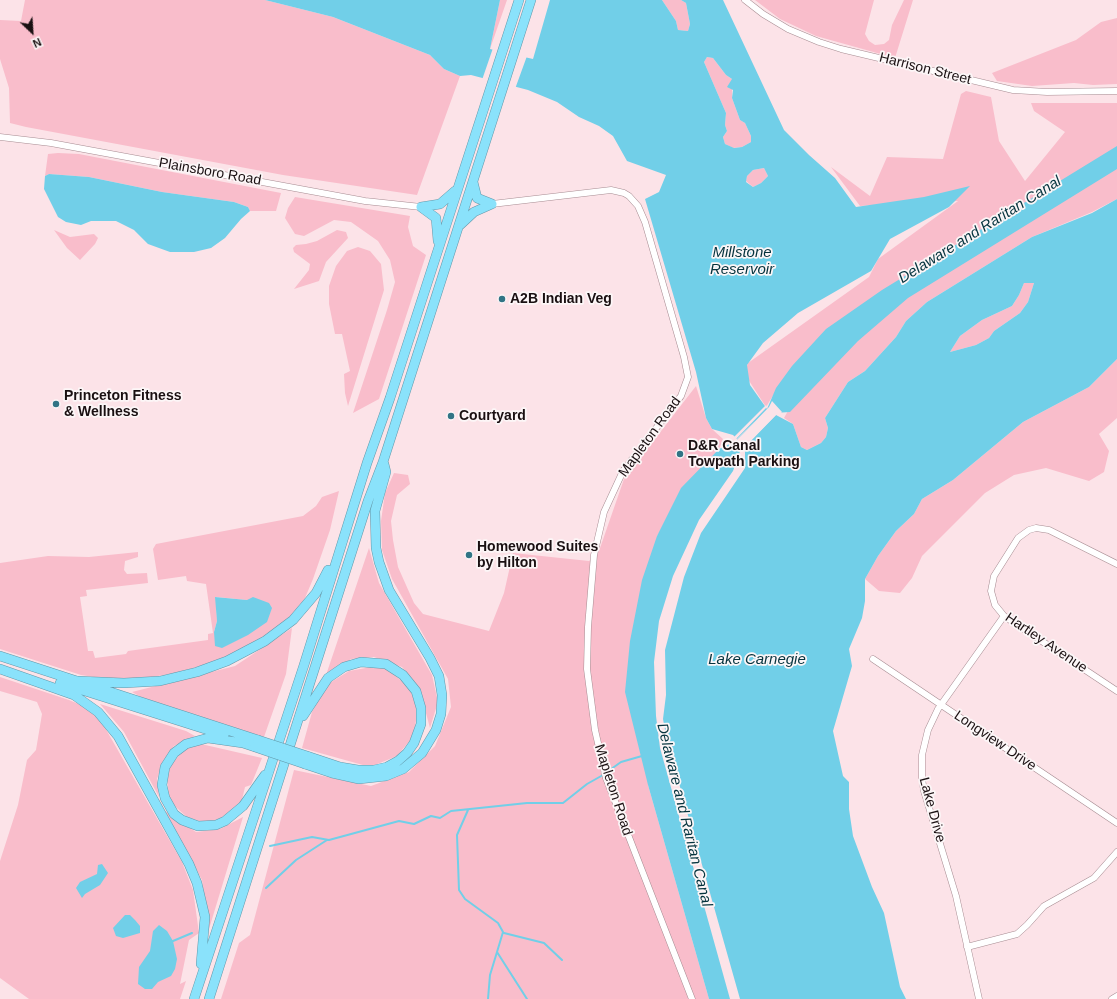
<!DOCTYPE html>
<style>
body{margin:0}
#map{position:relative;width:1117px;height:999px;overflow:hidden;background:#fce3e8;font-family:Arial,sans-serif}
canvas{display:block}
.north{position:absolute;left:12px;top:12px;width:40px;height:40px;-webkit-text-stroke:3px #fcf6f7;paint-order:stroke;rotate:155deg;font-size:11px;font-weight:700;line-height:16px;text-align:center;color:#1a1012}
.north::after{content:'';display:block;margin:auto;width:14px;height:18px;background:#1a1012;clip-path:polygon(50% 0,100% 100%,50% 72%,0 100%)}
</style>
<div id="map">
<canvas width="1117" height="999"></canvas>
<div class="north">N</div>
</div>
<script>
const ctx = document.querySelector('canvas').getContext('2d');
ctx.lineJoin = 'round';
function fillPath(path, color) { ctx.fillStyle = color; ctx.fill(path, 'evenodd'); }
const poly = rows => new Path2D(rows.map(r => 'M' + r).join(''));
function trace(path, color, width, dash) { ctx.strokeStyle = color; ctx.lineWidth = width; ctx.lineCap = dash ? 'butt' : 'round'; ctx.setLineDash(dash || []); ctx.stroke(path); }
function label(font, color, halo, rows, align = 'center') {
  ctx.font = font + ' Arial,sans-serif'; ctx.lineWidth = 3.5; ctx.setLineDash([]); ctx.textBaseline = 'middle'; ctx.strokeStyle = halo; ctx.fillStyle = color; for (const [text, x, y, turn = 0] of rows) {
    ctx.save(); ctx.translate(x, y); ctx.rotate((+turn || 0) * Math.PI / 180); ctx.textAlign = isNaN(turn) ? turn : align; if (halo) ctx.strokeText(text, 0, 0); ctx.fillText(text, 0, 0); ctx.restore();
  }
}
fillPath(poly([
 [25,0,265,0,333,17,430,55,444,69,460,76,417,195,283,175,26,127,10,123,9,88,0,59,0,20,21,21],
 [500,0,507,0,490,49],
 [662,0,681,0,686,3,690,24,688,31,678,30,676,21],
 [755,0,874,0,865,34,869,41,875,45,884,44,889,40,892,25,904,0,913,0,895,58,816,36,780,19],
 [1117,18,1117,84,1093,85,1074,83,1032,86,997,81,992,73,1076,40,1101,22],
 [707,57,713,58,726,75,732,79,732,98,740,120,745,123,751,136,751,142,742,147,733,148,725,144,723,137,727,131,725,125,726,113,704,62],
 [966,91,991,97,999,141,1025,181,1065,132,1034,111,1031,103,1117,103,1117,199,1092,212,1032,237,927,302,906,321,896,337,865,371,848,382,825,418,828,428,826,437,821,443,807,450,801,447,793,424,784,418,789,409,774,394,766,407,744,373,748,363,869,277,878,259,958,201,860,206,831,167,870,196,887,157,943,159,961,94],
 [58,153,79,154,281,193,276,211,250,211,248,207,234,202,162,192,89,177,49,174,45,176,48,154],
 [764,168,768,176,761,183,753,187,746,181,747,176,753,170],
 [295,197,410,216,408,227,413,246,426,255,379,399,353,413,387,310,395,282,390,260,378,241,351,222,334,220,304,236,295,234,285,218,288,208],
 [54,230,70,237,94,234,98,238,95,244,80,260,67,248],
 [337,230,346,232,348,238,326,262,319,281,294,289,309,270,310,264,294,252,293,248,296,245,306,244,317,241],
 [358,247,370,251,381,264,384,290,348,406,345,393,344,374,350,371,342,334,335,334,329,304,329,286,336,266,347,251],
 [1024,283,1034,283,1028,302,1020,313,994,331,989,338,976,345,950,352,960,336,982,320,1012,306,1019,295],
 [1117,359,1117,418,1099,434,1109,451,1104,472,1089,481,1046,468,1014,475,985,493,922,556,912,578,900,593,879,591,865,579,878,556,896,531,914,514,922,499,953,480,1023,422,1089,387],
 [696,386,706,418,712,429,723,439,719,449,711,458,657,536,648,785,709,999,221,999,239,943,250,935,294,770,371,786,409,772,435,746,451,707,448,679,392,579,382,550,381,521,385,493,394,473,408,475,410,484,397,495,391,521,393,540,398,567,414,603,423,614,489,631,504,593,513,553,589,561,599,551,624,479],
 [339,491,330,530,313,579,305,598,293,614,276,629,244,648,217,661,176,673,146,678,114,680,81,675,0,649,0,563,48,556,89,557,138,552,138,557,125,561,124,570,127,574,147,573,148,583,86,590,87,596,80,597,88,651,93,651,95,658,126,654,128,651,208,640,208,634,213,633,206,584,187,581,186,576,158,580,153,549,156,544,303,516,316,506,322,497],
 [216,597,247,600,214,632,217,621],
 [369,548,379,583,432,675,438,702,430,728,419,687,402,667,374,657,351,659,325,678],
 [292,628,286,674,264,737,153,704,132,692,235,666],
 [382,665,409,687,418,710,413,737,397,756,370,767,302,748,312,712,328,684,349,671],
 [0,677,69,700,81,705,100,719,182,862,193,890,199,933,189,940,180,984,186,981,180,999,29,999,0,978,0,861,18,805,27,760,36,750,42,714,37,702,0,691],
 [100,704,186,731,195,736,174,746,163,761,157,779,159,797,124,732],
 [201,744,262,758,251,785,245,787,241,804,227,816,206,823,187,817,169,801,167,774,173,762,185,749],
 [165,811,196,832,220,829,243,817,209,929,202,880]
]), '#f9bdcb');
fillPath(poly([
 [265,0,500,0,490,49,533,59,550,0,662,0,676,21,678,30,688,31,690,24,686,3,681,0,723,0,784,130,809,155,835,178,856,207,924,197,970,186,949,207,890,239,871,271,798,313,763,343,747,365,750,385,767,409,776,388,792,366,826,329,882,290,1117,146,1117,169,908,298,858,341,790,412,774,413,742,446,733,471,699,520,673,576,659,621,654,662,656,716,660,748,730,999,709,999,648,785,625,692,630,641,642,580,657,536,681,488,719,449,736,441,755,421,737,439,733,435,712,429,706,418,696,372,645,199,659,192,666,175,627,161,613,136,599,126,579,117,557,102,528,90,471,75,460,76,444,69,430,55,333,17],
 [707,57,713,58,726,75,732,79,727,87,733,90,732,98,740,120,745,123,751,136,751,142,742,147,734,148,725,144,723,137,727,131,725,125,726,113,704,62],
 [764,168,768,176,761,183,753,187,746,182,747,176,753,170],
 [49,174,89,177,162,192,234,202,248,207,250,211,241,219,225,238,211,248,194,252,170,252,148,244,134,230,116,221,91,221,81,225,66,222,58,217,44,189,45,176],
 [1117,199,1117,359,1089,387,1023,422,953,480,922,499,914,514,896,531,878,556,865,579,865,601,862,618,849,649,852,666,833,731,843,776,849,782,849,809,853,836,872,887,884,913,900,987,906,999,740,999,667,741,663,719,666,695,665,650,684,577,701,533,745,468,745,447,776,415,793,424,801,447,807,450,821,443,826,437,828,428,825,418,848,382,865,371,896,337,906,321,927,302,1032,237,1092,213],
 [1024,283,1034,283,1028,302,1020,313,994,331,989,338,976,345,950,352,960,336,982,320,1012,306,1019,295],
 [215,597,247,600,253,597,269,603,272,608,267,622,248,635,222,648,215,646,214,632,217,621],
 [102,864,108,873,100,885,85,894,82,898,76,888,80,882,97,874,98,865],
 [125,915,130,915,135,920,140,926,140,933,123,938,116,936,113,928],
 [159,925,167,931,173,941,177,959,175,969,171,976,158,982,152,989,145,989,138,984,139,967,150,951,153,931]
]), '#71cfe8');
fillPath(poly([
 [493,48,527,56,515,89,482,80],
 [772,401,782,412,780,414,782,415,776,415,744,447,743,451,731,443,736,441,769,407],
 [766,405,767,407,735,440,733,438]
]), '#fce3e8');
trace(poly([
 [607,772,621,762,642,756],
 [468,810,457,835,459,890,465,899,498,923,503,932,497,952,527,999],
 [270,846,312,837,329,840,399,821,414,824,431,816,440,818,451,811,527,803,563,803,587,784,603,775],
 [266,888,296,860,327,840],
 [504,933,544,943,562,960],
 [173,941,192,933],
 [488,999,490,975,497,952]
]), '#71cfe8', 2);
const minor = poly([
 [745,0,763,14,788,29,819,42,841,49,1013,90,1047,92,1117,91],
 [0,137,51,143,365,201,421,207],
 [492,204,611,190,624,193,629,196,638,206,645,222,684,357,688,377,681,396,623,471,604,512,594,555,588,627,587,669,595,730,606,778,692,999],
 [1117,564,1049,530,1036,528,1029,530,1018,538,994,576,991,591,995,605,1004,616,1117,691],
 [873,659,1117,823],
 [967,947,1017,934,1027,925,1044,906,1094,878,1117,852],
 [979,999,956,896,924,791,922,779,922,755,928,730,938,709,1004,616],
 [1112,999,1117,996]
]);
const highway = poly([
 [473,182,477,198,492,204],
 [421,207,436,218,438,241],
 [421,207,440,204,455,191],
 [460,225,474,212,492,204],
 [0,656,258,740],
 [0,669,74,695,98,712,118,736,189,864,197,883,205,917,201,964],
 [78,681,124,683,160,681,197,672,227,661,265,641,293,620,316,593,328,570],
 [60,683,224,735],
 [303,716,328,678,344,667,361,662,386,664,403,675,416,691,421,708,421,724,414,743,407,753,398,761,387,767,374,770,358,770,340,767,307,756],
 [255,747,243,743,208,738,186,744,174,753,165,767,162,785,165,798,174,814,182,820,198,826,216,825,225,821,243,806,265,775],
 [305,764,332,773,359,779,386,776,403,769,422,753,436,730,441,714,442,695,439,676,430,658,389,590,379,562,376,548,375,511,386,472,384,464],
 [194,999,304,665,367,463,390,398,519,0],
 [209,999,368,501,383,462,531,0]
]);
trace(minor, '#a78c92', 7);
trace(highway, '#6398a9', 10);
trace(minor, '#fff', 6);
trace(highway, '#8ae2fb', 9);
const highwayBridge = poly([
 [258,740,307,756],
 [255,747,305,764]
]);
trace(highwayBridge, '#6398a9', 10, []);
trace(highwayBridge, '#8ae2fb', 9);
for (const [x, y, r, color] of [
 [502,299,4,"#317485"],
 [56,404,4,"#317485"],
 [451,416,4,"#317485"],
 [680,454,4,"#317485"],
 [469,555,4,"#317485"]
]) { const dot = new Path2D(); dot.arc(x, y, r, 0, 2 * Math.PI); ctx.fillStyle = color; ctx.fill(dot); trace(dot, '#fcf6f7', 1.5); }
label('14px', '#1a1012', '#fcf6f7', [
 ["Harrison Street",925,69,14],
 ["Plainsboro Road",210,172,10],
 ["Mapleton Road",650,437,-54],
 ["Hartley Avenue",1046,643,34],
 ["Longview Drive",995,741,34],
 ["Mapleton Road",613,790,72],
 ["Lake Drive",932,810,75]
]);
label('bold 14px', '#1a1012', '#fcf6f7', [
 ["A2B Indian Veg",510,299],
 ["Princeton Fitness",64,396],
 ["& Wellness",64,412],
 ["Courtyard",459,416],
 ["D&R Canal",688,446],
 ["Towpath Parking",688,462],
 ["Homewood Suites",477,547],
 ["by Hilton",477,563]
], 'left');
label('italic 15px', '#05333e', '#fcf6f7', [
 ["Delaware and Raritan Canal",980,230,-32],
 ["Millstone",742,253],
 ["Reservoir",742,270],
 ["Lake Carnegie",757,660],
 ["Delaware and Raritan Canal",684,815,76]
]);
</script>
